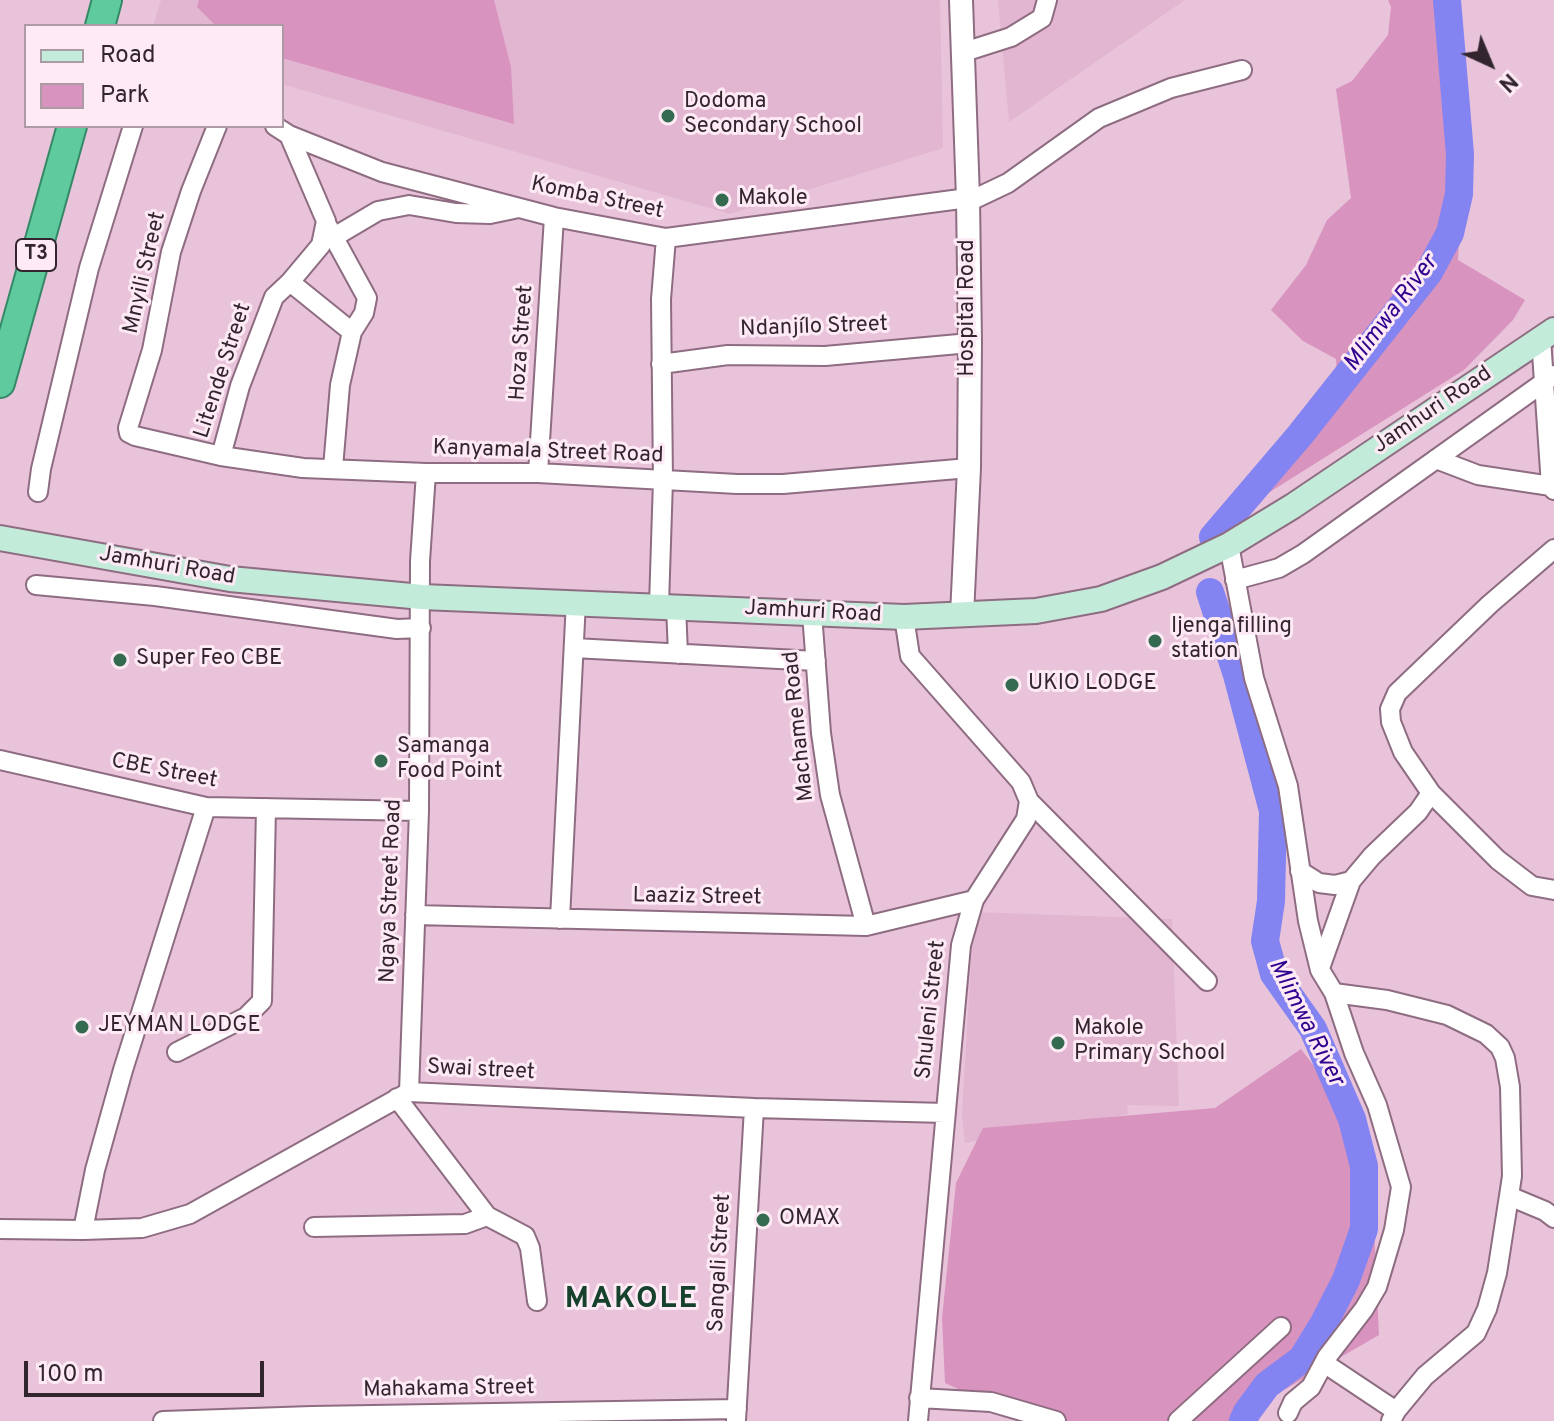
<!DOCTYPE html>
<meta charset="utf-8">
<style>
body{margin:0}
#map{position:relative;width:1554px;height:1421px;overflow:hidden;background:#e8c3da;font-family:Overpass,sans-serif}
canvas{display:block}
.legend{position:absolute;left:24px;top:24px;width:260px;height:104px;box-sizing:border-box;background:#fdeaf5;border:2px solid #ac9ba5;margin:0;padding:10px 14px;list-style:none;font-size:24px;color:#33252d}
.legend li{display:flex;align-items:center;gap:16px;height:40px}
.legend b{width:40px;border:2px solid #ac9ba5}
.north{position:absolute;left:1450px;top:24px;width:80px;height:80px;-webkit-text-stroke:6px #fdeaf5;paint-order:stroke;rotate:136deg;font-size:22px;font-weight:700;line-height:32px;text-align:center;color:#33252d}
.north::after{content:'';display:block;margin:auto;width:28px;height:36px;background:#33252d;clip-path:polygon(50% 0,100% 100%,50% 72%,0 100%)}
.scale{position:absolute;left:24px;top:1361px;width:240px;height:36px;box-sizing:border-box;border:4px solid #33252d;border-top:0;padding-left:10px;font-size:24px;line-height:28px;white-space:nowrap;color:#33252d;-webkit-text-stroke:6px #fdeaf5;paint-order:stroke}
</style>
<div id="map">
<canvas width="1554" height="1421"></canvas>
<ul class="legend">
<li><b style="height:10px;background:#c3ebda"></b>Road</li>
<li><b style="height:22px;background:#d893bf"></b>Park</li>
</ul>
<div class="north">N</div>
<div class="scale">100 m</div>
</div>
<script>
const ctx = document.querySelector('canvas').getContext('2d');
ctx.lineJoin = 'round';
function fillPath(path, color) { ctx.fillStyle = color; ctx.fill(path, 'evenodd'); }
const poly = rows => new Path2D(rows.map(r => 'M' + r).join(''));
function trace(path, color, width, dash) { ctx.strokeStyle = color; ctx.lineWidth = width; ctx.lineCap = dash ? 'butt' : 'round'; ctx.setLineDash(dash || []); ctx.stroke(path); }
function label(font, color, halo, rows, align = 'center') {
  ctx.font = font + ' Overpass,sans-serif'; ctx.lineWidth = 6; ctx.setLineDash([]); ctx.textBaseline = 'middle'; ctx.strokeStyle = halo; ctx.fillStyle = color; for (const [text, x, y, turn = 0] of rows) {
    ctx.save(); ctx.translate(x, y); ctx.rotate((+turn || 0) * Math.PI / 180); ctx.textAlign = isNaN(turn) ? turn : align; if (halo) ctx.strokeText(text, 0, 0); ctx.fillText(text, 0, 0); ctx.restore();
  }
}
fillPath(poly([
 [161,0,940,0,943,148,730,214,282,84,282,26,153,26],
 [998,0,1185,0,1009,122],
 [974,912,1172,919,1179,1106,1127,1105,1128,1114,965,1143,962,1115]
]), '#e2b6d1');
fillPath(poly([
 [199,0,494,0,511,67,514,124,282,58,282,26,216,26,197,7],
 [1388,0,1459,0,1467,97,1458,260,1525,300,1513,320,1464,370,1265,495,1222,516,1240,492,1295,432,1337,377,1336,359,1303,341,1271,310,1306,265,1327,220,1351,198,1336,89,1352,81,1388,35,1391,7],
 [1301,1049,1370,1140,1379,1335,1230,1421,1028,1421,945,1383,942,1318,956,1183,983,1128,1215,1108]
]), '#d893bf');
trace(poly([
 [1213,537,1300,435,1429,272,1450,233,1459,194,1460,154,1447,0],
 [1210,592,1237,675,1273,811,1271,901,1265,941,1274,974,1313,1029,1352,1119,1364,1166,1364,1229,1346,1280,1324,1323,1302,1359,1267,1385,1247,1412,1243,1421]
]), '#8383f1', 28);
const minor = poly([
 [964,52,1011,37,1042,18,1047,0],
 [217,126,191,191,171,252,152,350,128,428,129,433,135,436,221,456,303,468,426,473,538,473,737,484,783,484,969,468],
 [275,126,289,135,382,172,554,217,666,238,968,198],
 [968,202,1008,183,1099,118,1171,88,1242,70],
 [326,223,367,298,364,313,352,332,340,385,333,468],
 [334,237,378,211,409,205,456,213,490,214,514,209],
 [290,282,352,332],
 [1541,338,1551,486,1554,490],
 [661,364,728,355,825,356,970,343],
 [221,456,240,386,274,297,290,282,321,245,326,221,289,135],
 [1436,459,1478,475,1551,486],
 [538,473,554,217],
 [38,492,41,469,89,268,133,126],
 [1229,545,1254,678,1288,786,1308,921,1320,970,1334,993,1387,1000,1447,1015,1486,1034,1500,1047,1505,1058,1510,1087,1512,1176,1509,1196,1545,1211,1554,1218],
 [1235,580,1279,568,1303,554,1554,375],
 [36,585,155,596,397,629,421,628],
 [659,605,663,480,661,299,666,238],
 [676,606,678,654],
 [812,613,821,733,830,795,866,926],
 [904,617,910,656,1021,782,1029,801,1026,819,974,900,961,945,918,1421],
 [574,648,816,661],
 [0,760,206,807,419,811],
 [1431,793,1498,860,1532,886,1554,890],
 [1029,801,1207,981],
 [1300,871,1319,883,1335,885,1351,881],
 [415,915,866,926,974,900],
 [560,919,576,601],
 [1320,968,1351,881,1372,856,1418,812,1431,793,1403,752,1391,722,1390,709,1397,693,1490,604,1554,549],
 [177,1052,246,1017,262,1001,266,808],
 [409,1092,419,811,420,561,426,473],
 [397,1098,487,1216,525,1236,530,1248,537,1301],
 [314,1227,465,1224,487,1216],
 [0,1229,83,1230,142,1228,190,1214,409,1092,754,1108,945,1113],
 [83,1230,95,1170,123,1070,206,807],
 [1324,1363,1396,1411,1391,1421],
 [919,1398,991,1402,1056,1421],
 [1396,1411,1425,1376,1476,1333,1487,1309,1497,1273,1509,1196],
 [1288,1413,1293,1402,1311,1387,1327,1357,1364,1309,1377,1287,1394,1230,1401,1187,1377,1105,1354,1053,1334,993],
 [736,1420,754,1108],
 [163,1421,312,1416,737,1409],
 [1178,1421,1281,1327]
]);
const tertiary = poly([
 [961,0,968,198,970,343,969,468,962,615]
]);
const secondary = poly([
 [0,538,230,579,422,597,904,617,1036,611,1101,599,1162,577,1229,545,1293,506,1554,330]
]);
const trunk = poly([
 [100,26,107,0],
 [0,383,72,126]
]);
trace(minor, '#8e6c81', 22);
trace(tertiary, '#8e6c81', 26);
trace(secondary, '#8e6c81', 28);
trace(trunk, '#358866', 32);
trace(minor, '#fff', 18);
trace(tertiary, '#fff', 22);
trace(secondary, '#c3ebda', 24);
trace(trunk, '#5eca9e', 28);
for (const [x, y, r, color] of [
 [668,116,8,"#346a50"],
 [722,200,8,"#346a50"],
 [1155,641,8,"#346a50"],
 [120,660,8,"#346a50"],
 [1012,685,8,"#346a50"],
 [381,761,8,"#346a50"],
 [82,1027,8,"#346a50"],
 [1058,1043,8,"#346a50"],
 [763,1220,8,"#346a50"]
]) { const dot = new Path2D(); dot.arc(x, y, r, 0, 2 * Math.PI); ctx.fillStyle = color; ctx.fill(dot); trace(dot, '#fdeaf5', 3); }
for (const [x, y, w] of [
 [36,255,40]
]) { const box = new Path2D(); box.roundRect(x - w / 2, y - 16, w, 32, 6); ctx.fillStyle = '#fdeaf5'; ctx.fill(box); trace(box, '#33252d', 2); }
label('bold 20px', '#33252d', null, [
 ["T3",36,255]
]);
label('22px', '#33252d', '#fdeaf5', [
 ["Dodoma",684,103],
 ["Secondary School",684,128],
 ["Makole",738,200],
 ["Ijenga filling",1171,628],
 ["station",1171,653],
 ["Super Feo CBE",136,660],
 ["UKIO LODGE",1028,685],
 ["Samanga",397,748],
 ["Food Point",397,773],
 ["JEYMAN LODGE",98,1027],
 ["Makole",1074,1030],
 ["Primary School",1074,1055],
 ["OMAX",779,1220]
], 'left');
label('22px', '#33252d', '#fdeaf5', [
 ["Komba Street",597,199,12],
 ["Mnyili Street",146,273,-77],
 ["Hospital Road",969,308,-90],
 ["Ndanjílo Street",814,328,-2],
 ["Hoza Street",523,343,-86],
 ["Litende Street",224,371,-72],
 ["Jamhuri Road",1433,411,-34],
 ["Kanyamala Street Road",548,453,2],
 ["Jamhuri Road",167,567,10],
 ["Jamhuri Road",813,613,3],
 ["Machame Road",800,726,-96],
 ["CBE Street",164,772,11],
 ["Ngaya Street Road",392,891,-88],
 ["Laaziz Street",697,898,1],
 ["Shuleni Street",932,1010,-84],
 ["Swai street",481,1071,3],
 ["Sangali Street",721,1263,-87],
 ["Mahakama Street",449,1390,-1]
]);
label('italic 24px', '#2e018e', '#fdeaf5', [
 ["Mlimwa River",1392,314,-53],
 ["Mlimwa River",1305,1023,63]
]);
ctx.letterSpacing = '2px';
label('bold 30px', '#15412d', '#fdeaf5', [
 ["MAKOLE",632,1301]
]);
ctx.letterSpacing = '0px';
</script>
